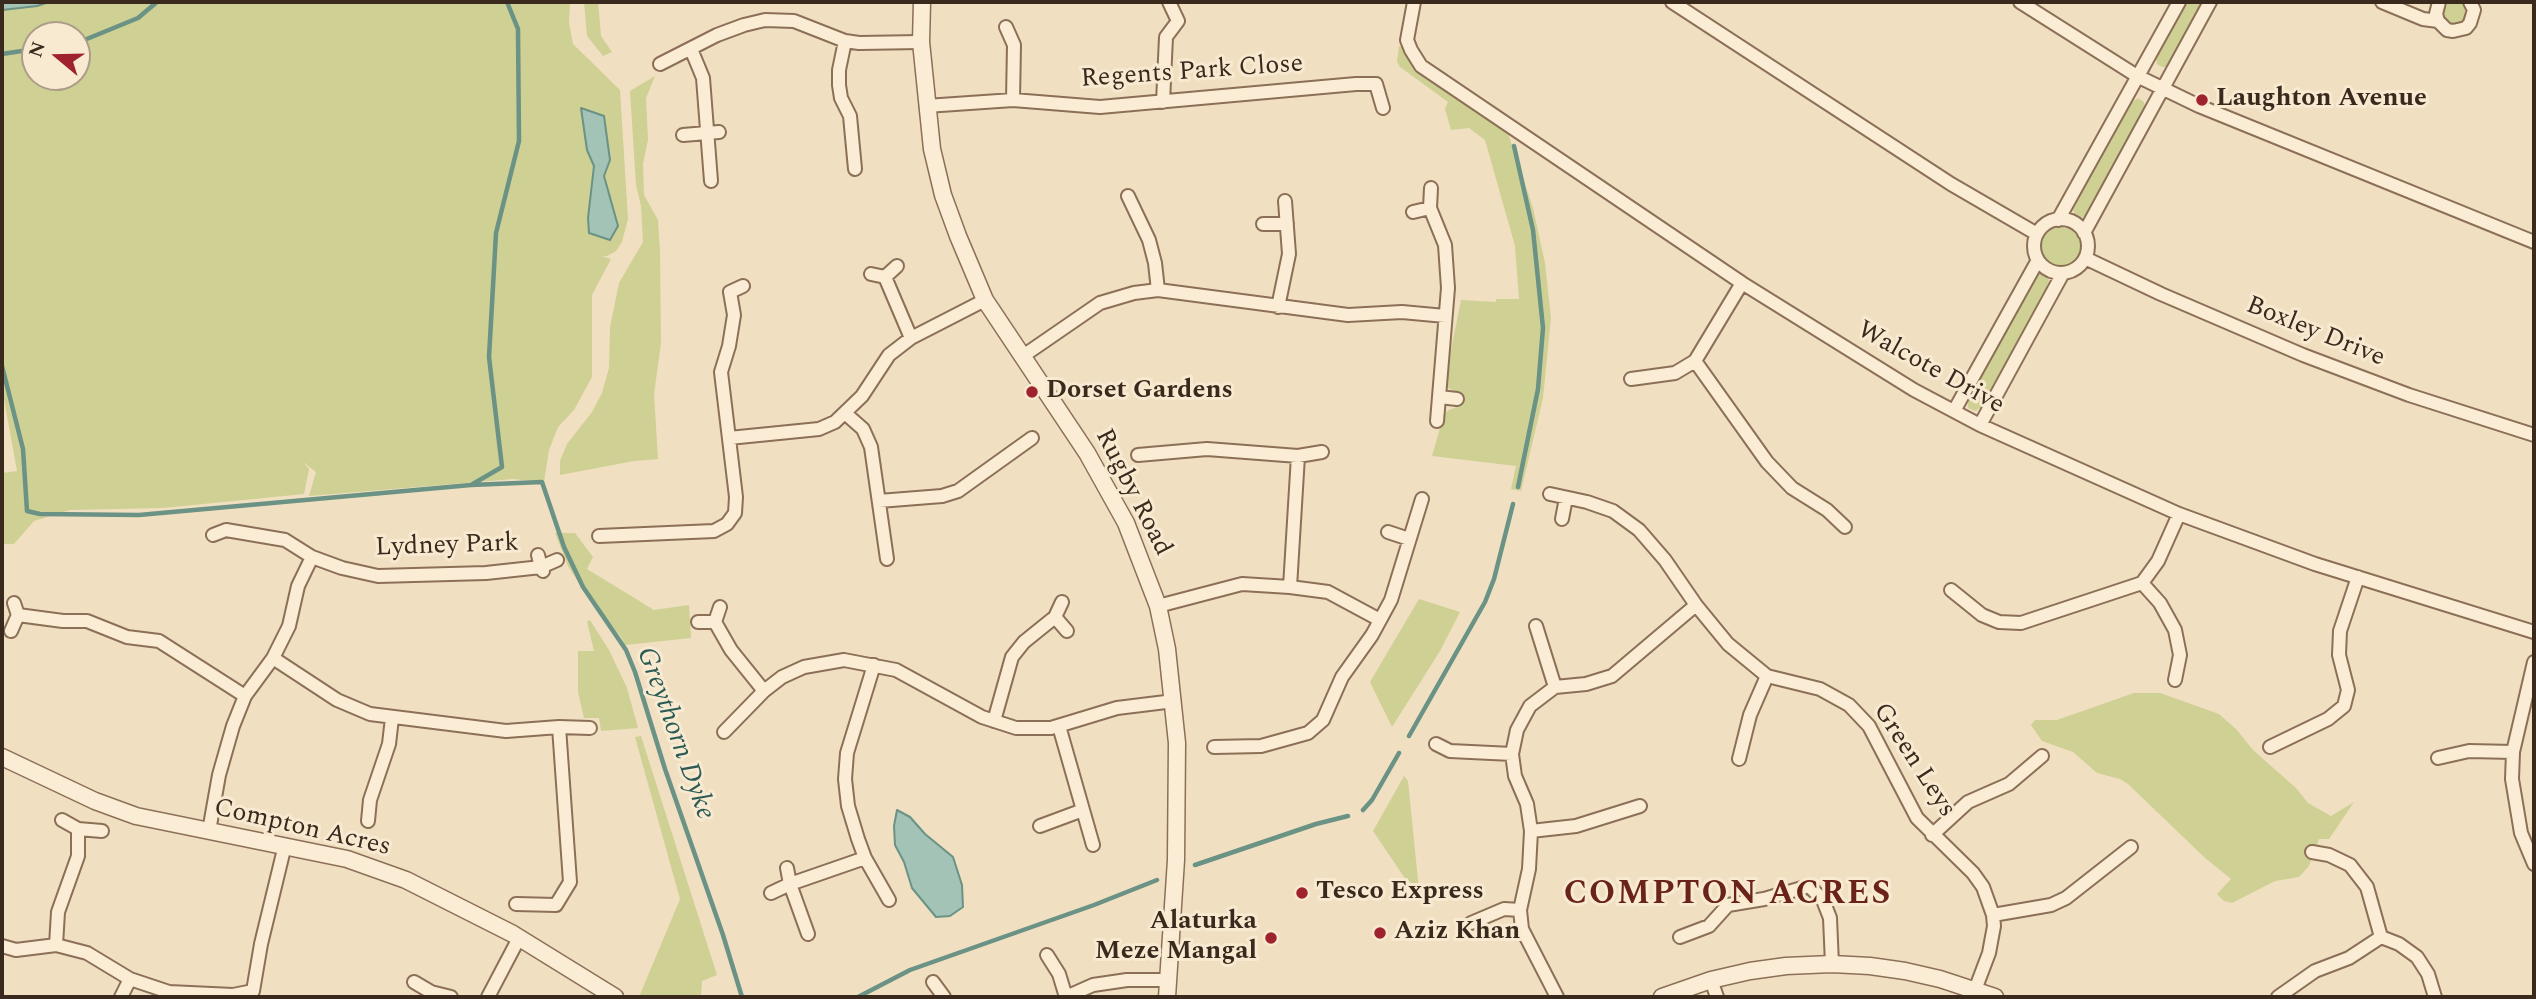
<!DOCTYPE html>
<style>
body{margin:0}
#map{position:relative;width:2536px;height:999px;overflow:hidden;background:#f1dfc1;font-family:Spectral,serif}
canvas{display:block}
.frame{position:absolute;inset:0;border:4px solid #3a291d;pointer-events:none}
.north{position:absolute;left:21px;top:21px;width:70px;height:70px;box-sizing:border-box;background:#f8e9d1;border:2px solid #ac9c89;border-radius:50%;rotate:289deg;font-size:19px;font-weight:700;line-height:28px;text-align:center;color:#3a291d}
.north::after{content:'';display:block;margin:auto;width:24px;height:32px;background:#9f232e;clip-path:polygon(50% 0,100% 100%,50% 72%,0 100%)}
</style>
<div id="map">
<canvas width="2536" height="999"></canvas>
<div class="frame"></div>
<div class="north">N</div>
</div>
<script>
const ctx = document.querySelector('canvas').getContext('2d');
ctx.lineJoin = 'round';
function fillPath(path, color) { ctx.fillStyle = color; ctx.fill(path, 'evenodd'); }
const poly = rows => new Path2D(rows.map(r => 'M' + r).join(''));
function trace(path, color, width, dash) { ctx.strokeStyle = color; ctx.lineWidth = width; ctx.lineCap = dash ? 'butt' : 'round'; ctx.setLineDash(dash || []); ctx.stroke(path); }
function label(font, color, halo, rows, align = 'center') {
  ctx.font = font + ' Spectral,serif'; ctx.lineWidth = 6; ctx.setLineDash([]); ctx.textBaseline = 'middle'; ctx.strokeStyle = halo; ctx.fillStyle = color; for (const [text, x, y, turn = 0] of rows) {
    ctx.save(); ctx.translate(x, y); ctx.rotate((+turn || 0) * Math.PI / 180); ctx.textAlign = isNaN(turn) ? turn : align; if (halo) ctx.strokeText(text, 0, 0); ctx.fillText(text, 0, 0); ctx.restore();
  }
}
fillPath(poly([
 '2443 13a12 12 0 1 1 24 0a12 12 0 1 1-24 0Z',
 [49,2,570,2,569,23,573,44,620,90,628,219,622,242,616,251,607,256,602,256,611,259,592,295,592,377,574,410,558,427,549,450,544,482,513,479,309,496,316,472,303,462,309,469,304,494,163,508,70,510,34,521,14,544,2,544,2,473,17,471,2,388,2,10,37,6],
 [35,35,77,35,77,77,35,77],
 [581,109,604,116,610,160,604,176,591,194,594,180,594,166],
 [584,2,598,2,601,36,612,52,603,56,587,36],
 [2186,2,2204,2,2169,67,2162,67,2157,64,2156,56],
 [1399,46,1403,47,1413,67,1508,133,1533,208,1545,263,1551,318,1543,398,1521,491,1511,489,1516,466,1432,456,1443,418,1447,411,1461,405,1462,401,1461,394,1448,388,1445,380,1461,300,1496,302,1496,299,1519,299,1515,246,1485,140,1469,128,1451,130,1445,109,1448,102,1400,67,1397,62],
 [655,76,646,98,648,140,643,164,644,195,658,220,660,252,661,343,654,394,658,459,634,461,560,475,560,461,567,444,592,412,602,393,609,368,610,327,619,283,643,242,641,206,636,185,630,91],
 [2138,98,2144,102,2145,107,2087,215,2080,218,2075,215,2073,209,2132,102],
 '2041 247a20 20 0 1 1 40 0a20 20 0 1 1-40 0Z',
 [2038,274,2045,274,2049,280,2047,287,1982,406,1976,411,1968,408,1968,401],
 [555,533,575,533,593,557,587,569,654,610,689,605,691,638,625,645,621,637,589,599,568,566],
 [1419,599,1460,612,1440,651,1392,727,1370,682],
 [590,620,609,650,627,688,638,728,601,731,599,718,584,718,578,692,578,651,594,651,587,622],
 [2134,693,2160,693,2219,714,2237,730,2253,750,2296,788,2308,803,2331,816,2354,802,2329,839,2319,839,2309,866,2299,877,2275,881,2232,903,2224,901,2217,894,2231,879,2204,857,2128,784,2120,779,2097,773,2073,752,2042,741,2031,725,2035,720,2057,720],
 [641,736,717,975,702,981,701,997,639,997,680,899,635,737],
 [1404,776,1408,781,1419,890,1404,877,1373,831]
]), '#ced094');
const water = poly([
 [2,2,49,2,37,6,2,10,2,2],
 [581,108,604,116,610,160,604,176,618,226,610,240,589,233,588,218,594,166,587,150,581,108],
 [897,810,910,817,925,834,953,857,962,885,963,907,950,916,936,917,912,888,904,862,895,845,894,826,897,810]
]);
fillPath(water, '#a4c3b7');
trace(water, '#6a9285', 2);
trace(poly([
 [507,2,518,29,519,141,496,233,489,357,502,467,471,485,542,482,564,547,583,587,626,650,635,672,665,769,723,935,742,997],
 [77,43,138,18,157,2],
 [2,54,35,49],
 [1514,146,1533,230,1543,328,1538,389,1518,487],
 [2,366,23,449,27,511,40,514,139,515,471,485],
 [1409,736,1485,602,1494,579,1513,504],
 [1363,810,1372,800,1399,753],
 [1195,865,1316,824,1348,816],
 [858,997,910,970,1094,905,1157,880]
]), '#6a9285', 4.5);
const minor = poly([
 [1414,2,1407,40,1411,50,1421,66,1742,283,1914,390,1980,425,2179,514,2315,564,2534,632],
 [1672,2,1951,184,2037,234],
 [2020,2,2137,76,2199,106,2534,242],
 [2382,2,2423,19,2438,21],
 [2439,2,2436,14,2438,21,2447,30,2453,31,2466,28,2470,23,2474,10,2470,2],
 [1006,27,1014,45,1013,100],
 [845,41,839,70,839,85,841,98,850,116,855,169],
 [691,49,703,78,711,181],
 [660,64,717,35,744,25,765,20,794,21,845,41,859,43,921,42],
 [1163,102,1166,37,1178,21,1169,2],
 [926,106,1013,100,1100,107,1356,84,1376,84,1383,108],
 [683,135,719,132],
 [1431,188,1430,208,1445,245,1448,288,1437,421],
 [1128,196,1149,240,1155,263,1158,290],
 [1413,212,1430,208],
 '2034 246a27 27 0 1 1 54 0a27 27 0 1 1-54 0Z',
 [2058,220,2179,2],
 [1263,224,1287,224],
 [2084,233,2210,2],
 [2085,258,2161,294,2303,355,2409,395,2534,435],
 [871,274,885,277,897,266],
 [885,277,911,338],
 [1742,283,1695,361,1767,462,1792,488,1827,510,1845,527],
 [1278,307,1289,254,1285,201],
 [1023,356,1100,303,1134,293,1158,290,1348,315,1402,312,1445,316],
 [1631,379,1675,373,1695,361],
 [1439,397,1457,399],
 [1954,411,2038,260],
 [846,414,863,429,871,447,887,559],
 [1980,425,2063,273],
 [729,438,819,429,835,422,862,396,889,355,911,338,985,300],
 [1138,455,1207,449,1298,456,1322,452],
 [1550,494,1587,502,1613,511,1639,530,1665,560,1696,605,1728,644,1767,676,1820,689,1849,705,1869,726,1917,818,1973,873,1983,887,1993,915,1994,926,1989,953,1975,990],
 [879,501,942,496,958,491,1032,438],
 [1562,519,1566,498],
 [1388,532,1409,539],
 [213,535,226,530,285,540,312,557,342,568,378,576,486,573,541,567,543,571],
 [599,536,714,531,727,524,735,513,736,497,721,372,729,346,734,315,730,292,743,286],
 [538,555,541,567,557,560],
 [2142,583,2160,603,2175,630,2180,655,2175,680],
 [1290,587,1298,456],
 [1951,590,1982,615,1999,622,2021,623,2142,583,2158,561,2179,514],
 [1158,606,1242,584,1290,587,1328,592,1380,620],
 [720,607,715,622,731,650,764,691],
 [18,615,63,621,87,621,127,637,159,641,245,696],
 [1055,617,1062,602],
 [698,622,715,622],
 [1536,626,1555,687],
 [11,631,18,615,14,603],
 [273,658,337,700,370,714,506,731,559,727,590,728],
 [2534,662,2513,752,2512,779,2521,833,2534,864],
 [874,665,847,753,845,779,848,806,858,839,865,858,889,900],
 [994,721,1012,657,1024,642,1055,617,1067,631],
 [1059,726,1093,845],
 [724,732,764,691,782,677,804,667,844,660,896,670,982,717,1016,728,1051,728,1117,708,1174,701],
 [1436,744,1450,751,1512,754],
 [1214,747,1261,746,1308,733,1323,720,1342,677,1372,635,1391,600,1422,499],
 [2270,747,2328,719,2344,706,2348,690,2339,655,2340,631,2358,577],
 [2438,758,2469,751,2513,752],
 [1739,759,1750,715,1767,676],
 [62,820,78,829,102,831],
 [368,821,370,800,389,744,392,718],
 [1040,826,1083,810],
 [209,831,219,775,233,726,245,696,273,658,289,626,298,586,312,557],
 [1531,831,1576,826,1640,806],
 [1932,835,1968,802,2009,784,2042,756],
 [2312,852,2329,855,2350,865,2367,887,2381,937],
 [771,893,790,884,787,868],
 [516,904,556,905,570,882,559,727],
 [1993,915,2051,905,2066,898,2131,847],
 [1471,923,1504,909,1520,910],
 [808,934,790,884,865,858],
 [1680,937,1709,926,1728,905,1764,899,1809,886,1823,900,1830,918,1832,964],
 [2381,937,2399,944,2417,957,2428,974,2435,997],
 [56,945,58,912,78,856,78,829],
 [2,946,16,950,56,945,87,953,130,979,169,992,233,995,253,991,261,944,285,845],
 [1047,955,1059,974,1066,997],
 [1711,980,1717,997],
 [414,982,431,992,451,997],
 [933,982,944,997],
 [121,997,130,979],
 [488,997,519,938],
 [1066,997,1093,985,1127,980,1168,980],
 [1557,997,1522,929,1520,910,1529,869,1531,831,1527,804,1515,776,1512,754,1517,730,1530,706,1555,687,1586,684,1612,676,1696,605],
 [2278,997,2315,971,2349,958,2381,937]
]);
const tertiary = poly([
 [922,2,921,42,932,149,943,195,958,236,985,300,1087,453,1126,523,1158,606,1167,649,1177,743,1176,860,1167,997],
 [2,757,95,801,136,816,347,859,406,880,513,934,615,997],
 [1662,997,1711,980,1750,971,1786,966,1832,964,1870,966,1905,971,1940,979,1995,997]
]);
trace(minor, '#8c6f57', 16);
trace(tertiary, '#8c6f57', 19);
trace(minor, '#fbedd5', 12);
trace(tertiary, '#fbedd5', 16);
for (const [x, y, r, color] of [
 [2202,100,7,"#9f232e"],
 [1032,392,7,"#9f232e"],
 [1302,893,7,"#9f232e"],
 [1380,933,7,"#9f232e"],
 [1271,938,7,"#9f232e"]
]) { const dot = new Path2D(); dot.arc(x, y, r, 0, 2 * Math.PI); ctx.fillStyle = color; ctx.fill(dot); trace(dot, '#f8e9d1', 2.5); }
label('26px', '#3a291d', '#f8e9d1', [
 ["Regents Park Close",1192,73,-4],
 ["Boxley Drive",2315,333,22],
 ["Walcote Drive",1930,369,29],
 ["Rugby Road",1132,493,63],
 ["Lydney Park",447,547,-2],
 ["Green Leys",1913,761,57],
 ["Compton Acres",302,829,13]
]);
label('bold 26px', '#3a291d', '#f8e9d1', [
 ["Laughton Avenue",2216,100],
 ["Dorset Gardens",1046,392],
 ["Tesco Express",1316,893],
 ["Alaturka",1257,923,"right"],
 ["Meze Mangal",1257,953,"right"],
 ["Aziz Khan",1394,933]
], 'left');
label('italic 28px', '#2b5b54', '#f8e9d1', [
 ["Greythorn Dyke",674,734,70]
]);
ctx.letterSpacing = '2px';
label('bold 33px', '#6a2319', '#f8e9d1', [
 ["COMPTON ACRES",1728,897]
]);
ctx.letterSpacing = '0px';
</script>
